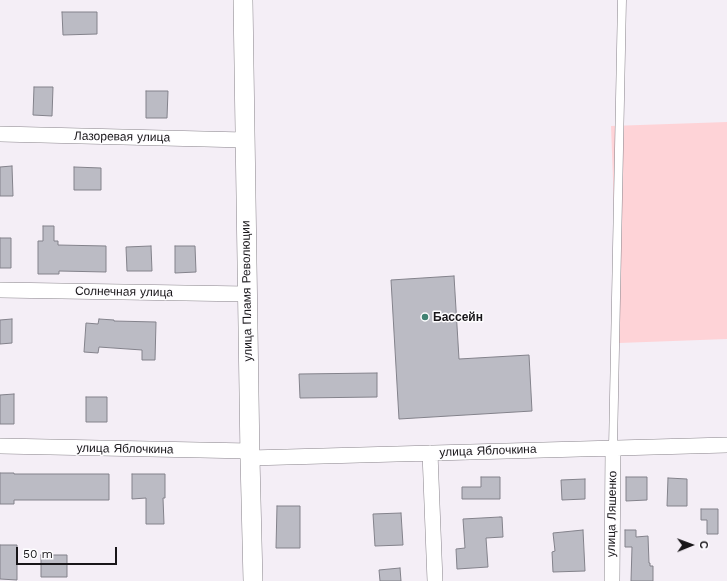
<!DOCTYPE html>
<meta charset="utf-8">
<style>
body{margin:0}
#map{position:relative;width:727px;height:581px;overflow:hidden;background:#f4eef6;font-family:"Work Sans",sans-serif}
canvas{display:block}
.north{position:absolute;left:671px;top:525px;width:40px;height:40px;-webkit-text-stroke:3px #fefdff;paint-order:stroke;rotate:89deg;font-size:11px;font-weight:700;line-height:16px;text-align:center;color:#181619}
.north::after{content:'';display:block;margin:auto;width:14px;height:18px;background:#181619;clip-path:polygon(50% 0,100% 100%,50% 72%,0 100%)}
.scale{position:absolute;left:16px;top:547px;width:101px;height:18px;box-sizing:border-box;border:2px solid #181619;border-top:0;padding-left:5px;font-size:12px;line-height:14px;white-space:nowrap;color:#181619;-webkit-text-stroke:3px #fefdff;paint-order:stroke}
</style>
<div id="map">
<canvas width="727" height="581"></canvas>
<div class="north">С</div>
<div class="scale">50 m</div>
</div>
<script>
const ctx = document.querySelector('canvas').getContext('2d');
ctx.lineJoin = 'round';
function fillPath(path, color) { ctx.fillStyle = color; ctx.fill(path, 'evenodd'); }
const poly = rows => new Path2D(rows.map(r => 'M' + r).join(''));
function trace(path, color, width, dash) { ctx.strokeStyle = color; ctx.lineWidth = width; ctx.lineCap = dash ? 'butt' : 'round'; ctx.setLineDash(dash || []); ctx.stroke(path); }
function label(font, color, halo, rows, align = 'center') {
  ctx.font = font + ' "Work Sans",sans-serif'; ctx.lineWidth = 3; ctx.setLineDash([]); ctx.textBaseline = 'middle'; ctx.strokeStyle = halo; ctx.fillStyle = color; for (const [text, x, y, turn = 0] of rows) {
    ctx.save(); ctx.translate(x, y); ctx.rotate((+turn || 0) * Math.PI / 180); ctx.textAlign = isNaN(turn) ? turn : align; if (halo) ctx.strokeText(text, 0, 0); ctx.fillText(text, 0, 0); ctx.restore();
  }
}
fillPath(poly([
 [727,122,727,339,619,343,611,126]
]), '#fed3d7');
const building = poly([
 [62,12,97,12,97,34,63,35,62,12],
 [34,87,53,87,52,116,33,115,34,87],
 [146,91,168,91,167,118,146,118,146,91],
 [12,166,13,196,0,196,0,167,12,166],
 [74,167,101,168,101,190,74,190,74,167],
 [43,226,54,226,54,241,58,241,58,245,106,246,106,272,59,271,59,274,38,274,38,241,43,241,43,226],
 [0,238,11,238,11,268,0,268,0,238],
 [151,246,152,271,127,271,126,247,151,246],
 [175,246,195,246,196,272,175,273,175,246],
 [454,276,459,359,529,355,532,411,399,419,391,280,454,276],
 [12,319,12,343,0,344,0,320,12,319],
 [99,319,114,320,114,321,156,322,155,360,142,360,142,350,99,347,98,353,84,352,86,323,98,324,99,319],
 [377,373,377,397,300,398,299,374,377,373],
 [14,394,14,424,0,424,0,395,14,394],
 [86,397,107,397,107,422,86,422,86,397],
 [0,473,14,473,14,474,109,474,109,500,14,500,14,504,0,504,0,473],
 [132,474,165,474,165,498,163,498,164,524,146,524,146,498,132,499,132,474],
 [481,477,500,477,500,499,462,499,462,487,481,487,481,477],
 [626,477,647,477,647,500,626,501,626,477],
 [668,478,687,479,687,506,667,506,668,478],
 [585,479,585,499,562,500,561,480,585,479],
 [277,506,300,506,300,548,276,548,277,506],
 [701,509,718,509,718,534,707,534,707,520,701,520,701,509],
 [401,513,403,545,375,546,373,514,401,513],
 [500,517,502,517,503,537,486,538,488,567,457,569,456,549,465,548,463,519,500,517],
 [583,530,585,571,553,572,552,552,555,551,553,533,583,530],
 [625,530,636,530,636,537,648,536,649,563,650,563,650,566,653,566,653,581,631,581,632,547,625,547,625,530],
 [0,545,17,545,17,580,0,579,0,545],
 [41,555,67,555,67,577,41,577,41,555],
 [400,568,401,581,380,581,379,570,400,568]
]);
fillPath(building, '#bbbbc4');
trace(building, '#83828b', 1);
const service = poly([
 [613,447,622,0]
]);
const minor = poly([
 [0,134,245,140],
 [0,290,247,294],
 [0,446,250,451],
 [430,453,435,581],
 [250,458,727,445],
 [612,581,613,447]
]);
const tertiary = poly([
 [243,0,250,458,253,581]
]);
trace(service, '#89848b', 9);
trace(minor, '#89848b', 16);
trace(tertiary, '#89848b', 20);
trace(service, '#fff', 8);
trace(minor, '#fff', 15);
trace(tertiary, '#fff', 19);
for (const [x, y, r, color] of [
 [425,317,4,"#408273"]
]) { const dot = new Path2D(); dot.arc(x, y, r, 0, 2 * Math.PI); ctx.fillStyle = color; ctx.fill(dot); trace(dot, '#fefdff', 1.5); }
label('12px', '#181619', '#fefdff', [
 ["Лазоревая улица",122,137,1],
 ["улица Пламя Революции",247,291,-91],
 ["Солнечная улица",124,292,1],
 ["улица Яблочкина",125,449,1],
 ["улица Яблочкина",488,451,-2],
 ["улица Ляшенко",612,514,-89]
]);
label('bold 12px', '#181619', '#fefdff', [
 ["Бассейн",433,317]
], 'left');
</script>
